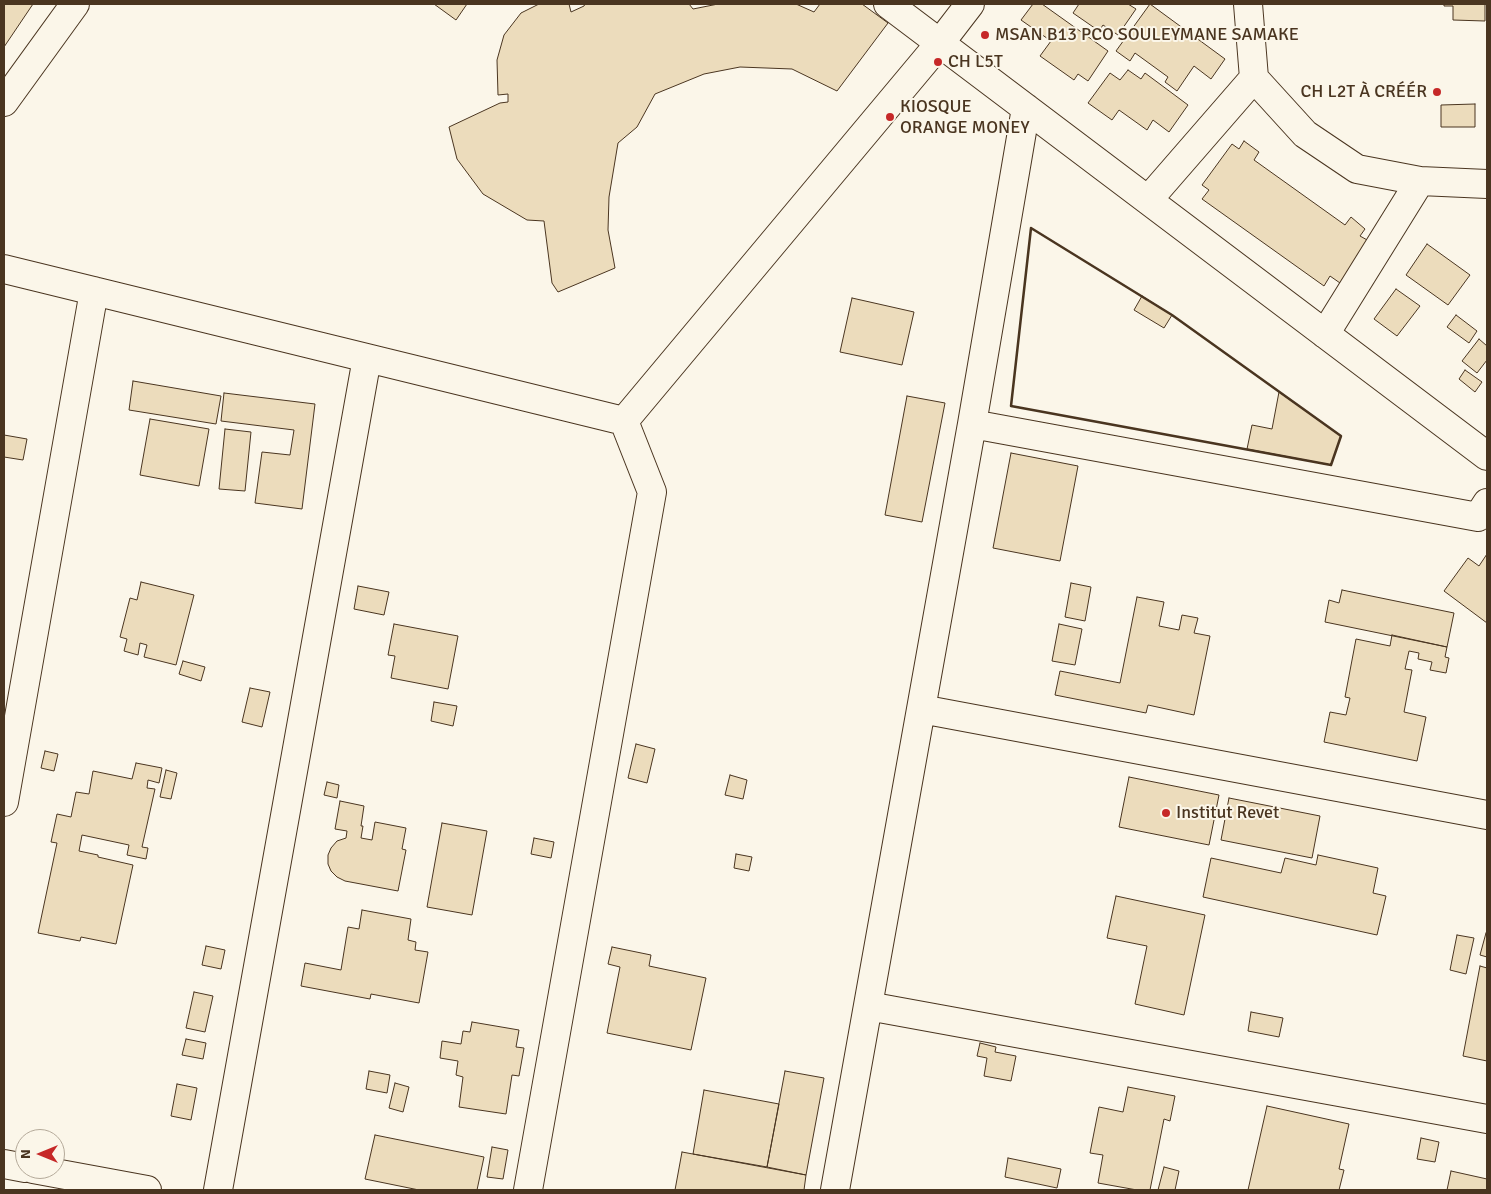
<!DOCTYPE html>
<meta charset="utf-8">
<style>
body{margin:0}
#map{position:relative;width:1491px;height:1194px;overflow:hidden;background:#fbf6e9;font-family:Signika,sans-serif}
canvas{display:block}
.frame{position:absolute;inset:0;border:5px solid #4a3520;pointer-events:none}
.north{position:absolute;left:15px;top:1129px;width:50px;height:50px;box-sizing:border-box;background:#fbf6e9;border:1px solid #b4a999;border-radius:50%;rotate:270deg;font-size:14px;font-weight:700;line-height:20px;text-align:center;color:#4a3520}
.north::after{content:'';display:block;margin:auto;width:18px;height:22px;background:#c62828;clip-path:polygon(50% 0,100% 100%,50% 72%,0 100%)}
</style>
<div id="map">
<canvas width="1491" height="1194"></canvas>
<div class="frame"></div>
<div class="north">N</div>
</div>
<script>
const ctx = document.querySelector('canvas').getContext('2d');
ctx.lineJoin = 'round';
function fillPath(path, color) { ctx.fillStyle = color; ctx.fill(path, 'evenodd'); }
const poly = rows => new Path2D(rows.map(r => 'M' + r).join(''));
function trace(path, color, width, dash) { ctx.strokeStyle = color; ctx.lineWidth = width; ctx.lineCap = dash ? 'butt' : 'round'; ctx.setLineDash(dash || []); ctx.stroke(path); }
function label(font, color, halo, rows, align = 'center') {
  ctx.font = font + ' Signika,sans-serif'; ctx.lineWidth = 4; ctx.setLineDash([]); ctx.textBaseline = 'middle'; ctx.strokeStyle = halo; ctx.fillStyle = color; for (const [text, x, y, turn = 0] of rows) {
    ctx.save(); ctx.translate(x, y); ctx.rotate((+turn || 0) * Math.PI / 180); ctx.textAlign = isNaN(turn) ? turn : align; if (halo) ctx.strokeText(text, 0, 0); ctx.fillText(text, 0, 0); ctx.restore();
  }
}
const building = poly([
 [4,4,33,4,4,47,4,4],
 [434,4,467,4,456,20,434,4],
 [539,4,569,4,571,12,584,6,585,4,689,4,693,9,718,4,796,4,814,12,820,4,862,4,888,23,837,91,792,69,740,67,704,74,655,94,637,127,618,143,609,197,608,230,615,268,558,292,552,283,544,221,527,220,483,194,457,159,449,127,500,103,508,102,508,94,498,95,497,60,504,35,521,13,539,4],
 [1033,4,1042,4,1108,51,1088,81,1078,74,1074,80,1040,56,1051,41,1021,20,1033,4],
 [1079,4,1128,4,1136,9,1118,35,1103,25,1099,31,1073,13,1079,4],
 [1150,4,1225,59,1211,79,1194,66,1177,91,1165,82,1168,77,1135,53,1130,61,1116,51,1150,4],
 [1444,4,1485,4,1485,21,1453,20,1453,6,1444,6,1444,4],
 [1128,70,1141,79,1145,73,1188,105,1169,132,1153,120,1147,130,1119,110,1112,120,1088,103,1110,73,1120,80,1128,70],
 [1475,104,1475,127,1441,127,1441,105,1475,104],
 [1244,141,1259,152,1254,160,1345,225,1351,217,1365,229,1360,236,1369,241,1340,283,1330,276,1324,286,1202,199,1209,190,1202,185,1232,144,1239,149,1244,141],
 [1427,244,1470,275,1448,305,1406,275,1427,244],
 [1396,289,1420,306,1397,336,1374,319,1396,289],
 [1142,296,1172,315,1164,328,1134,310,1142,296],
 [852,298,914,312,902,365,840,352,852,298],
 [1456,315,1477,331,1469,343,1447,327,1456,315],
 [1479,339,1487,346,1487,360,1477,373,1462,361,1479,339],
 [1465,370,1482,382,1475,392,1459,379,1465,370],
 [133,381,221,396,216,424,129,410,133,381],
 [1279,392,1341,436,1331,465,1247,449,1252,425,1272,429,1279,392],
 [224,393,315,404,302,509,255,503,262,452,290,455,294,430,221,421,224,393],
 [907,396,945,403,922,522,885,515,907,396],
 [150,419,209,429,199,486,140,475,150,419],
 [225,429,251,432,245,491,219,489,225,429],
 [4,435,27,439,23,460,4,457,4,435],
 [1011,453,1078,466,1060,561,993,548,1011,453],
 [1487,554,1487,623,1444,591,1468,558,1479,566,1487,554],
 [141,582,194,595,176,665,144,657,147,645,140,643,138,655,124,651,127,639,120,637,130,598,137,600,141,582],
 [1071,583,1091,587,1085,621,1065,617,1071,583],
 [358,586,389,592,384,615,354,609,358,586],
 [1342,590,1454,613,1447,647,1325,622,1329,600,1339,603,1342,590],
 [1137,597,1164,602,1159,626,1179,630,1182,615,1198,618,1194,633,1210,636,1194,715,1148,705,1146,713,1055,695,1060,671,1120,683,1137,597],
 [394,624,458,636,448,689,391,678,395,656,388,655,394,624],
 [1059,624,1082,629,1075,665,1052,661,1059,624],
 [1392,635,1447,647,1445,657,1449,658,1446,673,1430,670,1432,662,1418,659,1419,653,1409,651,1405,669,1412,670,1404,712,1426,717,1417,761,1324,742,1330,712,1346,715,1350,698,1345,697,1356,639,1390,646,1392,635],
 [183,661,205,667,201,681,179,674,183,661],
 [250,688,270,692,262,727,242,722,250,688],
 [434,702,457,706,453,726,431,721,434,702],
 [636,744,655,749,647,783,628,778,636,744],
 [45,751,58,754,54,771,41,768,45,751],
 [136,763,162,768,159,783,148,780,147,788,155,789,142,847,148,848,146,859,127,855,129,845,82,835,79,851,98,855,98,857,133,865,116,944,81,937,80,941,38,933,57,843,51,842,57,814,71,817,76,792,89,794,93,771,132,779,136,763],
 [166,770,177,773,171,799,160,797,166,770],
 [730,775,747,780,743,799,725,795,730,775],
 [1129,777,1219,795,1209,845,1119,827,1129,777],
 [327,782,339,785,337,798,324,795,327,782],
 [1229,798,1320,816,1312,858,1221,840,1229,798],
 [340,801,364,806,361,826,363,826,361,838,372,840,375,822,406,828,402,849,406,850,398,891,345,881,337,877,331,871,328,864,328,855,331,848,337,841,346,838,347,831,335,829,340,801],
 [442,823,487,831,472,915,427,907,442,823],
 [534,838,554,842,551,858,531,854,534,838],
 [736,854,752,857,749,871,734,868,736,854],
 [1318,855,1378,868,1373,893,1386,896,1377,935,1203,897,1211,858,1281,873,1285,858,1316,865,1318,855],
 [1116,896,1205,915,1184,1015,1135,1004,1147,946,1107,938,1116,896],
 [362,910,411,919,408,940,416,942,415,950,428,952,419,1003,371,994,370,999,301,986,305,963,341,970,348,927,359,929,362,910],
 [1486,933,1487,933,1487,957,1480,955,1486,933],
 [1457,935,1474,938,1466,974,1450,970,1457,935],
 [206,946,225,950,221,969,202,965,206,946],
 [612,947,651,955,649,966,706,978,691,1050,607,1033,620,967,608,964,612,947],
 [1480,966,1487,968,1487,1061,1463,1056,1480,966],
 [194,992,213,996,205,1032,186,1028,194,992],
 [1251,1012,1283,1018,1279,1037,1248,1031,1251,1012],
 [472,1022,519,1030,516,1047,524,1048,519,1076,512,1075,506,1114,459,1107,463,1077,456,1075,458,1061,440,1058,442,1041,461,1044,463,1031,470,1032,472,1022],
 [186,1039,206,1043,203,1059,182,1055,186,1039],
 [980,1043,996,1047,995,1052,1016,1056,1011,1081,984,1076,987,1058,977,1056,980,1043],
 [369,1071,390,1075,387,1093,366,1089,369,1071],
 [785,1071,824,1078,806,1175,767,1167,785,1071],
 [395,1083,409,1087,403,1112,389,1108,395,1083],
 [177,1084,197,1088,191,1120,171,1116,177,1084],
 [1128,1087,1175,1096,1170,1121,1164,1119,1150,1190,1137,1190,1098,1183,1103,1155,1090,1153,1099,1107,1123,1112,1128,1087],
 [704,1090,779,1104,767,1167,693,1154,704,1090],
 [1267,1106,1349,1124,1339,1169,1344,1170,1339,1190,1248,1190,1267,1106],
 [375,1135,484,1157,477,1190,419,1190,365,1179,375,1135],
 [1421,1138,1439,1142,1435,1162,1417,1159,1421,1138],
 [492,1147,508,1150,503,1179,487,1177,492,1147],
 [682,1152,806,1175,804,1190,675,1190,682,1152],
 [1008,1158,1061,1169,1057,1188,1005,1177,1008,1158],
 [1164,1167,1179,1171,1175,1190,1158,1190,1164,1167],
 [1451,1171,1487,1179,1487,1190,1447,1190,1451,1171]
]);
fillPath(building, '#ecdcbc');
trace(building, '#4a3520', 1);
const minor = poly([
 [888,4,1487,456],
 [1248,4,1254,78,1305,134,1357,169,1420,181,1487,184],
 [4,102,75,4],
 [1148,200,1254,78],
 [4,269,624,421],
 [1325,334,1420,181],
 [624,421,940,43,970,4],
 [972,424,1478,517,1487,503],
 [921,709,1487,815],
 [4,802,94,291],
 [868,1006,1487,1119],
 [4,1164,25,1168],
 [33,1169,147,1190],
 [218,1190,367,358],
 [528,1190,652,492,624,421],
 [835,1190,972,424,1026,108]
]);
trace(minor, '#4a3520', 30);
trace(minor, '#fbf6e9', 28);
trace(poly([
 [1031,228,1172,315,1341,436,1331,465,1011,406,1031,228]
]), '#4a3520', 2.5);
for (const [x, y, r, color] of [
 [985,35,5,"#c62828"],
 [938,62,5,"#c62828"],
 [1437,92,5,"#c62828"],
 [890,117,5,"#c62828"],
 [1166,813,5,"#c62828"]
]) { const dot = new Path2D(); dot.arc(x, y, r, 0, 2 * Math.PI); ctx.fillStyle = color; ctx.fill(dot); trace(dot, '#fbf6e9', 2); }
label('18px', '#4a3520', '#fbf6e9', [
 ["MSAN B13 PCO SOULEYMANE SAMAKE",995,35],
 ["CH L5T",948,62],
 ["CH L2T À CRÉÉR",1427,92,"right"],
 ["KIOSQUE",900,107],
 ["ORANGE MONEY",900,128],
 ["Institut Revet",1176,813]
], 'left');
</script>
